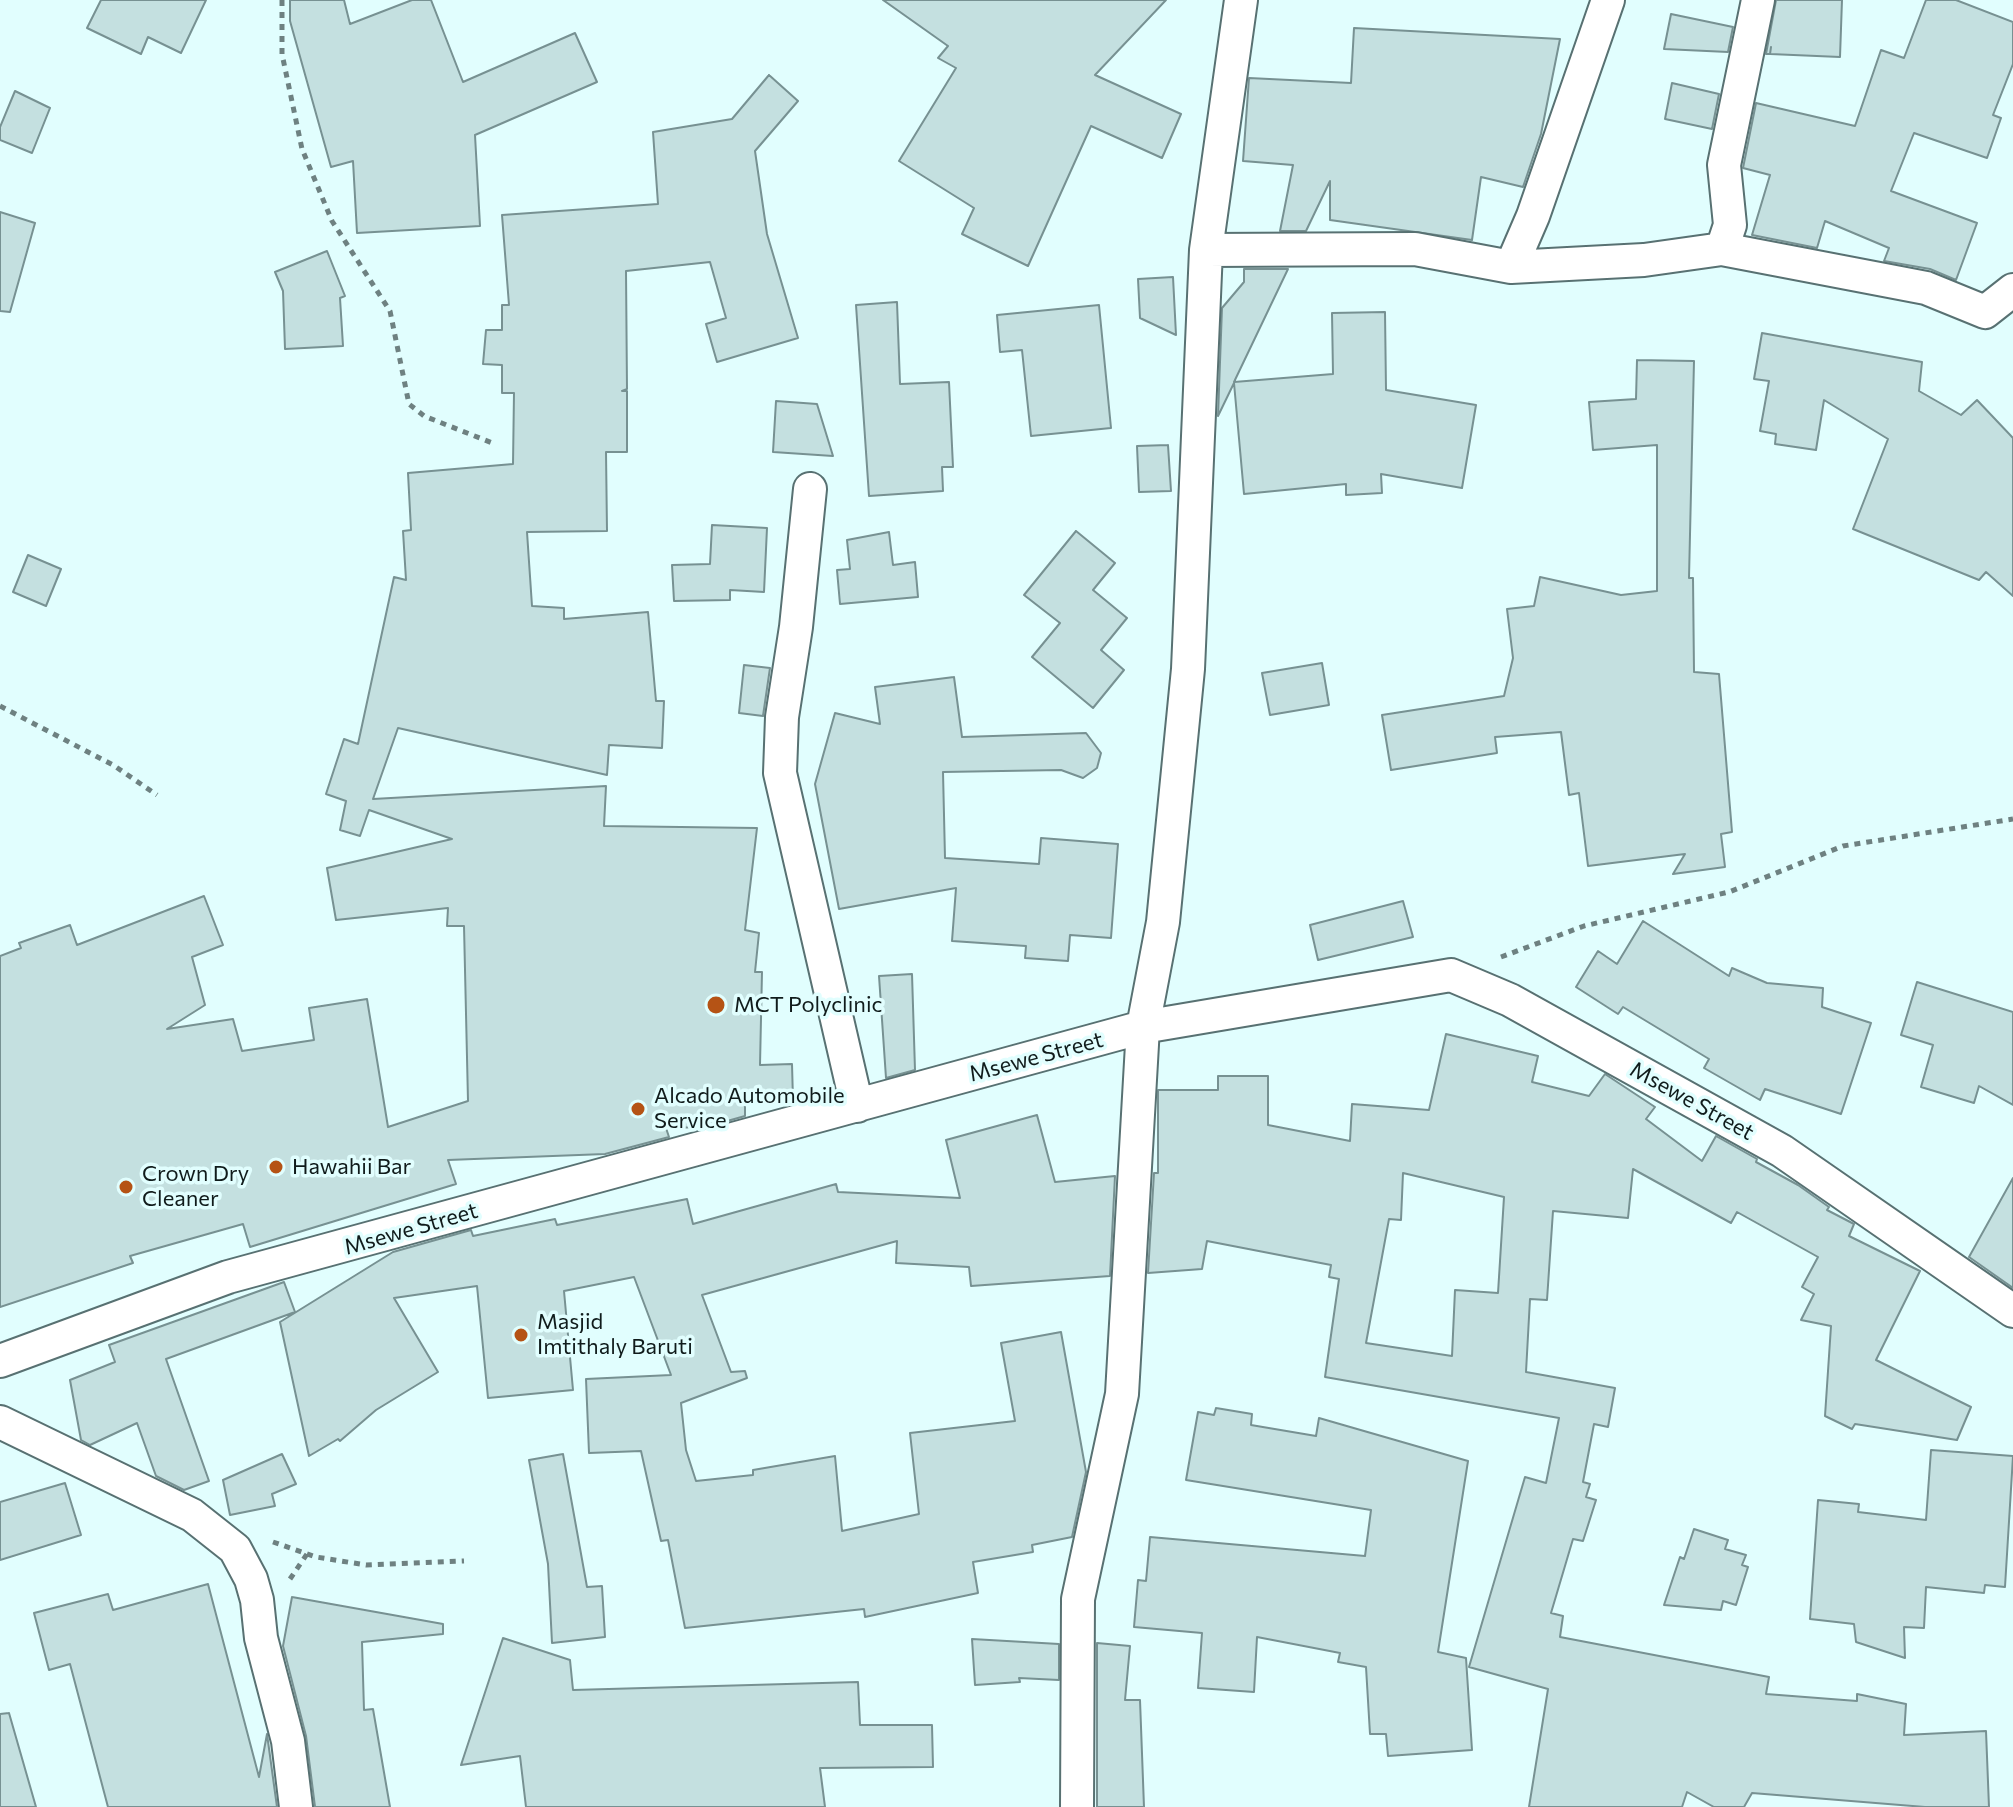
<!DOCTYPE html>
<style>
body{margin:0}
canvas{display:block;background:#e1fefe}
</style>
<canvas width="2013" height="1807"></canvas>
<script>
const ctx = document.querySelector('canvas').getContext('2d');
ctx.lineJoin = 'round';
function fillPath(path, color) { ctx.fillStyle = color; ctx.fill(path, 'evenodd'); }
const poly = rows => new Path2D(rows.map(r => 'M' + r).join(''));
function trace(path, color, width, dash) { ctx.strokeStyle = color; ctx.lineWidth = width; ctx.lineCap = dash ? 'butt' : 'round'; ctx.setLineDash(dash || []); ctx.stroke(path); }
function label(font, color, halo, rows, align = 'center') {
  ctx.font = font + ' Commissioner,sans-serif'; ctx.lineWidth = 7; ctx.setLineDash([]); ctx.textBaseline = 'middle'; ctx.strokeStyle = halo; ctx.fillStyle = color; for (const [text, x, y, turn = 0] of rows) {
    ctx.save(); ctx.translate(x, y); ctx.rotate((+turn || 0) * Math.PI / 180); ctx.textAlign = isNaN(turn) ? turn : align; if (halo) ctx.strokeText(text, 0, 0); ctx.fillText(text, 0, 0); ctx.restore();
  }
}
const building = poly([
 [101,0,206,0,181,53,148,37,141,54,87,28,101,0],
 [290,0,344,0,350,24,412,0,431,0,463,82,575,33,597,82,475,135,480,226,357,233,353,161,331,167,290,21,290,0],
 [883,0,1166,0,1095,75,1181,114,1162,158,1091,126,1028,266,962,234,974,208,899,161,956,68,938,58,948,46,883,0],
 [1776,0,1842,0,1840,57,1770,54,1771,47,1770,54,1766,54,1776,0],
 [1926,0,1956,0,2013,22,2013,64,1993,115,2001,118,1987,158,1914,133,1891,191,1977,223,1956,280,1930,269,1884,261,1889,248,1825,221,1817,248,1752,235,1770,175,1743,168,1756,103,1855,126,1881,50,1904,58,1926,0],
 [1671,14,1733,27,1728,52,1664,49,1671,14],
 [1354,28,1560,39,1541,134,1523,187,1481,177,1472,240,1330,220,1330,181,1306,231,1280,231,1293,165,1243,161,1249,78,1351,83,1354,28],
 [769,75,798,101,755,151,767,234,798,338,717,362,706,324,726,318,710,262,626,271,627,389,622,391,627,391,627,452,606,452,607,531,527,532,532,606,564,608,564,619,648,612,656,701,664,701,662,748,609,745,607,775,398,728,373,799,606,786,604,826,757,828,745,930,759,933,755,972,762,972,760,1065,792,1064,793,1100,745,1102,745,1116,706,1127,666,1128,669,1137,605,1154,448,1160,456,1184,250,1247,243,1224,130,1256,133,1263,0,1307,0,956,21,948,19,943,70,925,77,945,204,896,223,945,192,957,205,1005,167,1029,233,1019,242,1051,314,1040,309,1008,367,999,388,1127,468,1101,464,926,447,926,448,908,336,920,327,868,452,839,369,810,360,836,340,830,346,801,326,794,344,739,358,744,394,577,406,580,403,531,411,530,408,473,513,464,514,393,502,393,502,365,483,364,486,330,502,330,502,305,509,305,502,215,658,204,653,132,732,119,769,75],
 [1672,83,1719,94,1712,129,1665,119,1672,83],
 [15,91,50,108,32,153,0,140,0,127,15,91],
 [0,212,35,223,10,312,0,311,0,212],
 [327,251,345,296,340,298,343,346,285,349,283,291,275,272,327,251],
 [1244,269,1288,269,1234,382,1333,374,1332,313,1385,312,1386,390,1476,405,1462,488,1381,474,1382,493,1346,495,1346,484,1244,494,1234,383,1218,416,1222,308,1244,282,1244,269],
 [1173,277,1176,335,1140,318,1138,279,1173,277],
 [897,302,900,384,949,382,953,467,942,467,943,491,869,496,856,305,897,302],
 [1099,305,1111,428,1031,436,1022,350,1000,352,997,315,1099,305],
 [1762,333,1922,362,1919,391,1961,415,1977,400,2013,438,2013,596,1986,572,1979,580,1853,529,1888,439,1824,400,1816,450,1775,444,1776,434,1760,431,1769,381,1754,379,1762,333],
 [1637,360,1694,361,1689,578,1693,578,1694,672,1719,674,1732,832,1721,834,1725,867,1673,874,1685,854,1588,866,1579,793,1569,795,1561,732,1495,737,1497,753,1391,770,1382,715,1504,696,1513,658,1507,609,1534,606,1540,577,1621,595,1657,591,1657,445,1593,450,1589,402,1636,399,1637,360],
 [776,401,817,404,833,456,773,452,776,401],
 [1168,445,1171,491,1139,492,1137,446,1168,445],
 [712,525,767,528,764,592,730,590,730,600,674,601,672,565,710,564,712,525],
 [1076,531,1115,563,1093,590,1127,618,1101,650,1124,670,1093,708,1032,657,1060,623,1024,595,1076,531],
 [889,532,893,565,915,562,918,597,840,604,837,570,850,569,847,540,889,532],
 [28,555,61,569,46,606,13,592,28,555],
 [1322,663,1329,705,1270,715,1262,673,1322,663],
 [744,665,770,668,763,716,739,713,744,665],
 [954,677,962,737,1086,733,1101,753,1097,768,1083,778,1061,770,943,772,945,858,1039,864,1041,838,1118,844,1111,938,1070,935,1068,961,1025,958,1026,946,952,941,956,888,839,909,815,784,835,713,880,724,875,687,954,677],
 [1403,901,1413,937,1318,960,1310,925,1403,901],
 [1643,921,1729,976,1732,968,1767,983,1823,988,1822,1007,1871,1023,1841,1114,1765,1089,1760,1100,1704,1068,1709,1059,1623,1007,1618,1014,1576,987,1598,951,1617,964,1643,921],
 [912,974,915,1070,886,1078,879,976,912,974],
 [1917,982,2013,1012,2013,1105,1979,1086,1974,1103,1921,1087,1933,1045,1901,1035,1917,982],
 [1446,1034,1538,1056,1532,1082,1589,1096,1605,1074,1655,1107,1646,1119,1702,1161,1716,1136,1757,1159,1756,1162,1798,1185,1829,1207,1827,1210,1854,1224,1849,1236,1920,1271,1876,1360,1971,1407,1957,1440,1855,1424,1852,1429,1825,1416,1831,1326,1801,1320,1814,1294,1802,1287,1818,1257,1737,1212,1731,1223,1633,1169,1628,1218,1553,1211,1547,1300,1530,1299,1526,1372,1615,1388,1608,1427,1594,1424,1583,1482,1590,1484,1586,1497,1596,1500,1583,1541,1573,1539,1551,1613,1563,1616,1560,1637,1769,1677,1766,1694,1857,1701,1857,1694,1906,1704,1904,1735,1986,1731,1989,1807,1925,1807,1752,1793,1744,1807,1714,1807,1687,1792,1682,1807,1529,1807,1548,1689,1469,1667,1525,1477,1546,1483,1559,1418,1325,1377,1339,1279,1329,1277,1331,1265,1207,1241,1202,1269,1148,1273,1154,1173,1158,1173,1158,1090,1218,1090,1218,1076,1268,1076,1268,1125,1350,1141,1352,1104,1429,1110,1446,1034],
 [1403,1173,1504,1197,1498,1293,1455,1290,1452,1356,1366,1343,1389,1219,1401,1220,1403,1173],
 [1037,1115,1055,1182,1115,1176,1110,1276,971,1286,969,1267,896,1263,897,1241,702,1295,731,1372,745,1371,747,1378,681,1403,686,1450,696,1481,753,1475,753,1470,835,1456,842,1531,919,1514,910,1433,1015,1421,1001,1343,1061,1332,1086,1472,1072,1537,1032,1545,1033,1552,973,1562,978,1593,865,1617,864,1609,685,1628,668,1540,661,1541,641,1451,589,1453,586,1379,671,1375,634,1277,564,1291,573,1390,488,1398,477,1286,394,1298,438,1372,376,1410,340,1441,338,1439,309,1456,280,1322,393,1252,471,1230,473,1236,555,1219,557,1225,687,1199,693,1224,836,1184,838,1192,960,1198,946,1140,1037,1115],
 [2013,1178,2013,1288,1969,1257,2013,1178],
 [284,1282,295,1312,166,1359,209,1481,184,1490,156,1476,137,1423,90,1445,81,1440,70,1380,115,1362,109,1345,284,1282],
 [1216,1408,1252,1414,1251,1425,1316,1436,1319,1418,1468,1461,1438,1652,1466,1658,1472,1750,1388,1756,1386,1734,1370,1734,1366,1667,1338,1662,1340,1653,1257,1637,1254,1692,1198,1688,1202,1633,1134,1627,1138,1580,1146,1581,1150,1537,1365,1556,1371,1510,1186,1480,1198,1412,1214,1415,1216,1408],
 [1931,1450,2013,1456,2005,1587,1985,1585,1984,1593,1926,1587,1924,1628,1904,1627,1905,1658,1856,1642,1854,1624,1810,1619,1818,1500,1859,1504,1858,1512,1926,1520,1931,1450],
 [282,1454,296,1484,272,1494,275,1506,230,1515,223,1480,282,1454],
 [563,1454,587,1587,602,1586,605,1637,552,1643,548,1564,529,1460,563,1454],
 [65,1483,81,1535,0,1560,0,1502,65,1483],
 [1694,1529,1728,1540,1725,1549,1746,1555,1742,1565,1748,1567,1736,1605,1723,1601,1721,1610,1664,1605,1680,1557,1684,1559,1694,1529],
 [208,1584,259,1777,267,1734,277,1807,108,1807,70,1664,49,1670,34,1613,108,1594,113,1610,208,1584],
 [292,1597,443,1624,443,1634,362,1642,364,1710,373,1709,390,1807,315,1807,306,1736,283,1646,292,1597],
 [503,1638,570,1660,573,1690,858,1682,860,1725,932,1725,933,1767,820,1768,825,1807,526,1807,520,1756,461,1765,503,1638],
 [972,1639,1059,1644,1059,1680,1019,1678,1020,1682,975,1685,972,1639],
 [1097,1643,1130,1646,1125,1700,1140,1700,1144,1807,1097,1807,1097,1643],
 [9,1713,36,1807,0,1807,0,1714,9,1713]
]);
fillPath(building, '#c4e0e0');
trace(building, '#779192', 2);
const minor = poly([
 [1722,249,1926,288,1985,312,2013,290],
 [1206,250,1415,249,1511,267,1533,216,1608,0],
 [1511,267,1644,260,1722,249,1730,225,1724,165,1758,0],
 [810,489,796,627,782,717,780,773,857,1106],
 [0,1361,228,1277,1143,1027,1451,975,1510,1000,1782,1151,2013,1311],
 [0,1422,192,1515,235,1549,251,1579,257,1600,261,1638,288,1741,296,1807],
 [1077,1807,1078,1599,1122,1394,1143,1027,1163,922,1188,669,1206,250,1241,0]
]);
trace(minor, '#587172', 36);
trace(poly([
 [282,0,282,54,302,149,332,221,390,311,409,404,424,416,495,444],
 [0,706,113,765,157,795],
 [1501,957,1584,926,1729,892,1843,846,2013,819],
 [273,1542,316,1557,366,1565,464,1561],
 [290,1579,307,1554]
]), '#6e8181', 5, [6, 6]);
trace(minor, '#fff', 32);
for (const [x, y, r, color] of [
 [716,1005,10,"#b55315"],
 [638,1109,8,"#b55315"],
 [276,1167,8,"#b55315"],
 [126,1187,8,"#b55315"],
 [521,1335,8,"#b55315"]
]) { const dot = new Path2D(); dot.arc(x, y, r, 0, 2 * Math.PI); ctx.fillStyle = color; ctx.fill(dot); trace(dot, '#e1fefe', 3); }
label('22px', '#101b1b', '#e1fefe', [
 ["MCT Polyclinic",734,1005],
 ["Alcado Automobile",654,1096],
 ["Service",654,1121],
 ["Hawahii Bar",292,1167],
 ["Crown Dry",142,1174],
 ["Cleaner",142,1199],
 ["Masjid",537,1322],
 ["Imtithaly Baruti",537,1347]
], 'left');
label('22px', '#101b1b', '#e1fefe', [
 ["Msewe Street",1036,1057,-15],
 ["Msewe Street",1692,1101,29],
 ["Msewe Street",411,1229,-16]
]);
</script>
